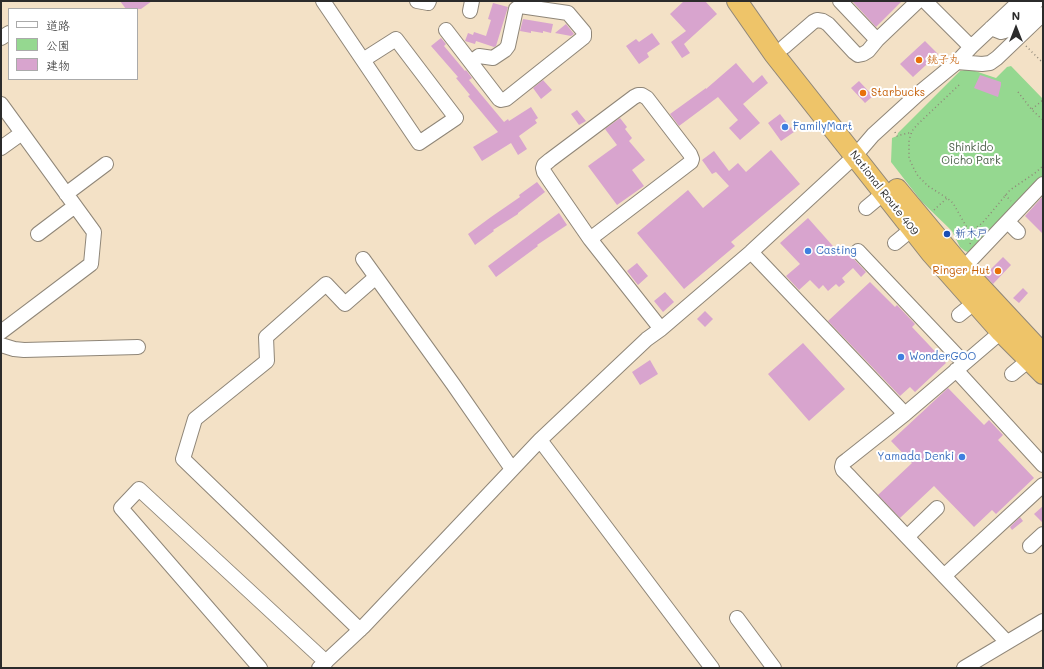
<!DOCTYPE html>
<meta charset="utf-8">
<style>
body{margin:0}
#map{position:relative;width:1044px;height:669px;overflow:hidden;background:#f3e1c6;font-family:Mali,"Klee One",sans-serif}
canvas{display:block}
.frame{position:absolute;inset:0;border:2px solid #2b2b2b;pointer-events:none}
.legend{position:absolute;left:8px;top:8px;width:130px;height:72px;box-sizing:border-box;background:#fff;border:1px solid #aaa;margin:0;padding:5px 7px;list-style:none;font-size:12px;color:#2b2b2b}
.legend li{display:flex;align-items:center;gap:8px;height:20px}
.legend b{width:20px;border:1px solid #aaa}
.north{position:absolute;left:996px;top:8px;width:40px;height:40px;-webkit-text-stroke:3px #fff;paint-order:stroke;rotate:0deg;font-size:11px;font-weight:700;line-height:16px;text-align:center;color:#2b2b2b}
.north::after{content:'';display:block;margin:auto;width:14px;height:18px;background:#2b2b2b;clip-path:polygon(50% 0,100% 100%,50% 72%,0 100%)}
</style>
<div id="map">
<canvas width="1044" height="669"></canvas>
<div class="frame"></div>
<ul class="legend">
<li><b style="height:5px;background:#fff"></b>道路</li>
<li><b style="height:11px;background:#95d890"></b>公園</li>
<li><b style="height:11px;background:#d8a4ce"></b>建物</li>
</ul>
<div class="north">N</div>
</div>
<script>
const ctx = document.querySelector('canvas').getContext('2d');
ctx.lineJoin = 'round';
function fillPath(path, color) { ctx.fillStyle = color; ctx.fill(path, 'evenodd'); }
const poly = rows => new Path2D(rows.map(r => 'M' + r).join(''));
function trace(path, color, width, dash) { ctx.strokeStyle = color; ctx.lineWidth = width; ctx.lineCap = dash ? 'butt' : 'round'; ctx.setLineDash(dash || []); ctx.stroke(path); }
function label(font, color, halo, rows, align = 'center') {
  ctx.font = font + ' Mali,"Klee One",sans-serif'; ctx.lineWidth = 4; ctx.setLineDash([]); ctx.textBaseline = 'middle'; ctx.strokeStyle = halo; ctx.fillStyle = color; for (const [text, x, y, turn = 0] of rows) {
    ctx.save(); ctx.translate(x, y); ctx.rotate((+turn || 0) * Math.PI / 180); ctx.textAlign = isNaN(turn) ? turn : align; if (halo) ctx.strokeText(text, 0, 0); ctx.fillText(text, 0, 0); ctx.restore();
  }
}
fillPath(poly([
 [1011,66,1043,99,1043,178,970,253,965,251,960,247,952,231,922,202,891,162,892,138,897,136,898,133,960,71,969,69,996,78,1007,67]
]), '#95d890');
fillPath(poly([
 [120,1,152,1,141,9,126,9],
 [684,1,705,1,717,14,684,44,690,53,682,58,671,42,686,31,670,14],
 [852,1,902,1,876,27],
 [493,3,508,7,496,46,494,47,476,41,475,44,465,41,468,33,473,35,474,32,486,36,491,20,488,19],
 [523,19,553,24,551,33,543,31,543,33,531,31,531,33,520,31],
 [566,24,574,34,571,36,555,33],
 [652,33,660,44,647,53,649,57,639,64,626,46,636,39,639,42],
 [441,38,446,44,444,46,465,71,466,70,472,78,469,80,504,122,508,119,509,121,531,107,538,118,535,120,537,123,519,136,527,149,518,155,511,143,482,161,473,147,498,132,468,96,470,95,456,78,458,77,431,46],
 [925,41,938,54,913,77,900,64],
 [736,63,753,83,762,75,768,83,743,104,760,123,740,140,729,128,738,120,718,97,679,126,670,114,706,88,706,89],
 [980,75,1001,82,1001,85,998,97,974,88],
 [543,80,552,90,541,99,533,88],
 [859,81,873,96,865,103,851,88],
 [577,110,586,121,579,125,571,114],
 [780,114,794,132,781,141,768,123],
 [620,118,627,127,625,129,632,138,629,141,645,160,632,170,644,186,617,205,588,166,617,145,605,129],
 [771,150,800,184,731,242,735,246,684,289,637,233,688,190,703,208,729,186,716,172,712,174,702,160,714,151,729,171,738,163,746,172],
 [537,182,545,192,518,213,518,214,493,230,494,231,475,245,468,234,491,217,520,197,519,195],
 [1043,196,1043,234,1025,216],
 [559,213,567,225,537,245,538,246,496,277,488,266],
 [808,218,840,254,848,248,850,250,850,253,852,257,866,272,861,277,853,268,842,278,845,282,839,287,836,284,828,291,823,285,819,289,810,280,799,290,786,276,800,264,780,243],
 [1003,257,1011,265,993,284,985,275],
 [637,263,648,276,638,285,627,271],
 [870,282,895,307,897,305,915,324,912,327,946,363,915,392,910,387,900,396,828,321],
 [1023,288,1028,293,1019,303,1013,298],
 [665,292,674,302,663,312,654,301],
 [705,311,713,319,705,327,697,319],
 [803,343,845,389,809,421,768,374],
 [650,360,658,374,640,385,632,372],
 [948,388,984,425,989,420,1003,435,998,440,1034,478,996,514,992,510,974,527,934,486,900,518,878,495,912,463,891,441],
 [1043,506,1043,523,1034,514],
 [1020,517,1023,521,1012,530,1010,527]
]), '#d8a4ce');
const minor = poly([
 [323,1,419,143,456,118,396,39,363,60],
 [417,1,428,3,429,1],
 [840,1,877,40],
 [925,1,971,47],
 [470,11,472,1],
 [991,28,1001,32,1008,30,1037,1],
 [446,30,499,99,501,100,506,99,584,37,584,32,568,13,520,6,516,9,508,46,505,50,493,58,479,56,471,62],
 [1,38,9,33],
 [784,47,813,22,817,20,823,21,828,24,854,52,858,55,863,54,868,51,877,40,918,1],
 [957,62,982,64,990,63,997,58,1043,14],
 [1,104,94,232,91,264,1,332],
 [1,148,22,133],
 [66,194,106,164],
 [866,208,884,193],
 [1008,222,1018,232],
 [38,234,75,206],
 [590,239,691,162,692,159,690,154,647,98,642,95,638,95,634,97,550,160,544,165,543,168,544,172,550,181,590,239,661,329],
 [895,243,912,229],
 [858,251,964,363],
 [751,252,905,414],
 [363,259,453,384,512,469],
 [961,266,969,262,1043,184],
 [959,315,974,303],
 [1001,332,905,414,847,460,843,463,842,467,843,470,850,477,1003,638,1006,643],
 [1,345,14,349,24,350,138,347],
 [956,370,1043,465],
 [1012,374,1029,360],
 [540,440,712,668],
 [907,537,937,508],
 [1030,546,1043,534],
 [944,576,1043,485],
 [737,618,774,668],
 [360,630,183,459,195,419,267,361,266,337,326,284,345,304,376,277],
 [260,668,121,508,139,489,326,662],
 [319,668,363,627,540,440,647,339,661,329,751,252,855,156,873,135,918,94,957,62,971,47,1020,1],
 [964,668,1043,621]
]);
const highway = poly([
 [737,1,774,54,868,173,931,253,1001,332,1043,374],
 [897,189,961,266,1043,354]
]);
trace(minor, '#8f8678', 16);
trace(highway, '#8f8678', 22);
trace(poly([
 [1026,46,1043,63],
 [959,85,917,125,912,131,909,140,909,158,913,167,918,176,928,186,947,198,953,203,966,226,969,228,974,228,979,226,985,220,1010,190,1035,173,1043,166],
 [1018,92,1032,110,1043,120],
 [1032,109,1043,100],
 [895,132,897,136,908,133,910,133],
 [1005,195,1011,201],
 [934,210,947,198],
 [970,244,977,227]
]), '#8f8678', 1.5, [1, 3]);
trace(minor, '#fff', 14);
trace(highway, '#eec469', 20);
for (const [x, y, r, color] of [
 [919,60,4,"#e8710a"],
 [863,93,4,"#e8710a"],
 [785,127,4,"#3f7fe0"],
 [947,234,4,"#1a4fb4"],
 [808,251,4,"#3f7fe0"],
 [998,271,4,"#e8710a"],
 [901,357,4,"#3f7fe0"],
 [962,457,4,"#3f7fe0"]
]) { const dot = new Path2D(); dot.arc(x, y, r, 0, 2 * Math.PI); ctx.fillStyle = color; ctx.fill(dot); trace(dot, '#fff', 1.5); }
label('11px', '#c56008', '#fff', [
 ["銚子丸",927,60],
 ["Starbucks",871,93],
 ["Ringer Hut",990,271,"right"]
], 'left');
label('11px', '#366cbe', '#fff', [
 ["FamilyMart",793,127],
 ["Casting",816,251],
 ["WonderGOO",909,357],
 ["Yamada Denki",954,457,"right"]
], 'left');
label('11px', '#4b5f49', '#fff', [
 ["Shinkido",971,148],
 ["Oicho Park",971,161]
]);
label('11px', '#2b2b2b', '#fff', [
 ["National Route 409",884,193,52]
]);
label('11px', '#164399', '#fff', [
 ["新木戸",955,234]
], 'left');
</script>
